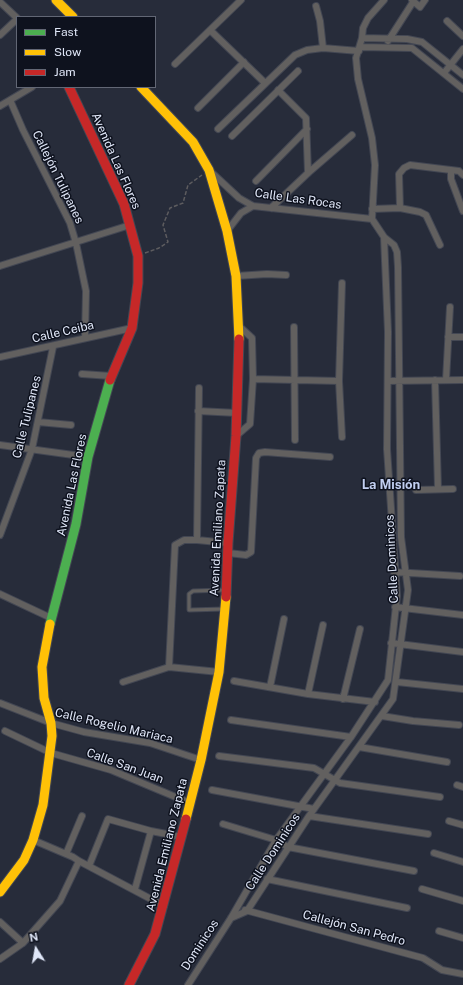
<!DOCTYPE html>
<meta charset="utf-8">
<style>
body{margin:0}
#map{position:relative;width:463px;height:985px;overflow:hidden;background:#272c3a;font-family:"Public Sans",sans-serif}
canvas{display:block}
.legend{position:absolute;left:16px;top:16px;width:140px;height:72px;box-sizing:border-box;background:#0e121e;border:1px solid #626775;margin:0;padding:5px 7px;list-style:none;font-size:12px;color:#e0e7f8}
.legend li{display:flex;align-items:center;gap:8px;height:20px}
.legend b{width:20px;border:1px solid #626775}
.north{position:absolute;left:16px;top:929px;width:40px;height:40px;-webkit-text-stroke:3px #0e121e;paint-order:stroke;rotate:349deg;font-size:11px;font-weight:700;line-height:16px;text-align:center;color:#e0e7f8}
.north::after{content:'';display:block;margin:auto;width:14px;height:18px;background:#e0e7f8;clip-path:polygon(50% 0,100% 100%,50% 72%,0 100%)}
</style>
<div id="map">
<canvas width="463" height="985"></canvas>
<ul class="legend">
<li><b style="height:5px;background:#4caf50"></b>Fast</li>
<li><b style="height:5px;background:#ffc107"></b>Slow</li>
<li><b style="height:5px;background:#c62828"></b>Jam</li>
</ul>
<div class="north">N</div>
</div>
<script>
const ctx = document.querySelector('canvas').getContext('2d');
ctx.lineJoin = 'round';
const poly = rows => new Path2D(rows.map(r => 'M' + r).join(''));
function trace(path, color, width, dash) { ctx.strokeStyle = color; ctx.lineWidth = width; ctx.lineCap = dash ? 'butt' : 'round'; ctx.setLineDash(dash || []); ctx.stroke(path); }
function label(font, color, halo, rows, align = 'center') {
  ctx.font = font + ' "Public Sans",sans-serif'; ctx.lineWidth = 3; ctx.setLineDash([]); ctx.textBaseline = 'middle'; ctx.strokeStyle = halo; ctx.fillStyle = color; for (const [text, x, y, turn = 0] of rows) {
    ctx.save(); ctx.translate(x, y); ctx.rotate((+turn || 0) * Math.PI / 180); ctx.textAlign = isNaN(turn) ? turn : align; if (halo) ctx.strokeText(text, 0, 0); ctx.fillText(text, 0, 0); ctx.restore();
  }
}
const lane = poly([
 [224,609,189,610,189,594,193,591,225,590]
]);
const street = poly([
 [412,0,420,7,425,0],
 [0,2,17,18],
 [316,6,320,21,323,48],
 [447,21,463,36],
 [210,30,265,83],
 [0,35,17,19],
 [362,38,407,39,422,42,463,75],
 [388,41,413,2],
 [360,47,412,48,463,89],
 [175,64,241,0],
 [444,73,463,49],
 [278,90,306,118,308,173],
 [10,100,23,130,70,223,76,243,86,291,85,338],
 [0,106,32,87],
 [198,108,244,62],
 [218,129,295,55,307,50,323,48,359,51],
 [232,136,298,71],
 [451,170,451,179,463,211],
 [210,171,239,198,253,206,372,219],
 [256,181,307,129],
 [271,208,308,173,352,135],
 [400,208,399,174,404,168,410,165,459,171,463,175],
 [372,209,400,208,420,212,426,215,440,245],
 [372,219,375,165,372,138,358,79,356,58,362,38,363,28,368,18,384,0],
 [227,231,241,213,253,206],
 [0,266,130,225],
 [236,276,267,274,286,275],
 [342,283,339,381,342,437],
 [294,327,295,440],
 [448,337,463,337],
 [0,357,132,328],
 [82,374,111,376],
 [253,379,339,381],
 [435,380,438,489],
 [446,380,450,307],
 [388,381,463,380],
 [198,411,237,413],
 [38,422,71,425],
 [236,436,250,424,253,379,252,338,239,326],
 [0,445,88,457],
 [416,490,453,489],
 [0,535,32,449,53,347],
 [197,540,199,388],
 [228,553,246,555,251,552,256,458,259,453,265,452,330,457],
 [394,572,460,576],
 [0,594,51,618],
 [395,607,463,615],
 [391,643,463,652],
 [169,667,175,545,184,540,197,540,228,543],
 [234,681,308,694,375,702],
 [123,682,169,667,219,672],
 [397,682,463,689],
 [270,687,284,619],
 [308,694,323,625],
 [343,699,360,629],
 [0,703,51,723,84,732,150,743,201,760],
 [382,716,413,721,459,725],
 [231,720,351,737],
 [5,731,51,753,111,770,190,803],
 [359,747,447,762],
 [219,756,314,768,340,783,440,797],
 [457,785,463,787],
 [212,790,314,809],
 [309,816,428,834],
 [449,821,463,825],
 [223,824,276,840,288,847,414,871],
 [33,840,73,857,79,861,164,906],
 [434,853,463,862],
 [66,854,82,816],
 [89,866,108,819,151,831,182,837],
 [267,879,407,908],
 [135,889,151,831],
 [422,889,463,901],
 [245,910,423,958,442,970,463,974],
 [231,918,247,911,309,816,393,699,408,590,401,537,398,267,397,252,394,245,384,237,372,219],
 [0,922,23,943],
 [439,931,463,938],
 [0,959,23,943,60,901,79,861],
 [188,985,231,918,276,840,351,737,388,680,397,596,387,449,388,332,384,237]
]);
const fast = poly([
 [50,624,76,524,88,457,110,380]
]);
const slow = poly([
 [56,0,73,17],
 [141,87,193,142,209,170,227,231,236,276,239,339],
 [186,819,201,760,219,672,226,597],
 [0,892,24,860,33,840,43,805,52,736,51,723,44,698,42,667,50,624]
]);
const jam = poly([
 [69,87,124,204,138,256,138,283,132,328,110,380],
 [226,597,228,543,236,436,239,339],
 [129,985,155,934,186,819]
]);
trace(lane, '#434753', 5);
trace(street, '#434753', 8);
trace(fast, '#434753', 11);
trace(slow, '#434753', 11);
trace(jam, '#434753', 11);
trace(poly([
 [145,253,159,248,168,242,163,225,170,208,183,203,188,185,202,175]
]), '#5d5c5f', 1.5, [4, 2]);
trace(lane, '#62605f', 3);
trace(street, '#62605f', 6);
trace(fast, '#4caf50', 9);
trace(slow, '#ffc107', 9);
trace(jam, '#c62828', 9);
label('12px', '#e0e7f8', '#0e121e', [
 ["Avenida Las Flores",116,161,66],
 ["Callejón Tulipanes",58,177,64],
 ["Calle Las Rocas",298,199,8],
 ["Calle Ceiba",63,332,-13],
 ["Calle Tulipanes",27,417,-76],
 ["Avenida Las Flores",72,485,-78],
 ["Avenida Emiliano Zapata",218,528,-87],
 ["Calle Dominicos",392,559,-93],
 ["Calle Rogelio Mariaca",114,726,13],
 ["Calle San Juan",125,766,20],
 ["Avenida Emiliano Zapata",167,845,-76],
 ["Calle Dominicos",273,852,-57],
 ["Callejón San Pedro",354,928,15],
 ["Dominicos",200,945,-57]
]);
label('bold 13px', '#c2cff1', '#0e121e', [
 ["La Misión",391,485]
]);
</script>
